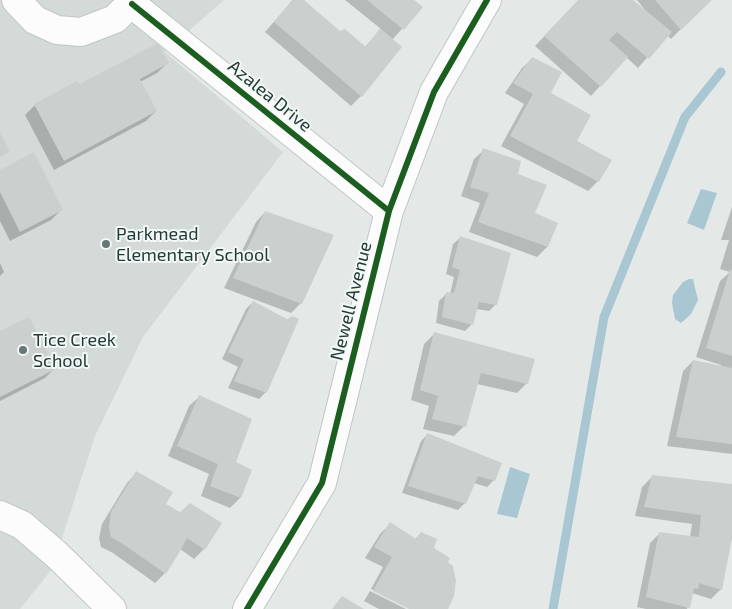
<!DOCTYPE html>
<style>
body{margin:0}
canvas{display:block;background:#e4e9e7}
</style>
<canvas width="732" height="609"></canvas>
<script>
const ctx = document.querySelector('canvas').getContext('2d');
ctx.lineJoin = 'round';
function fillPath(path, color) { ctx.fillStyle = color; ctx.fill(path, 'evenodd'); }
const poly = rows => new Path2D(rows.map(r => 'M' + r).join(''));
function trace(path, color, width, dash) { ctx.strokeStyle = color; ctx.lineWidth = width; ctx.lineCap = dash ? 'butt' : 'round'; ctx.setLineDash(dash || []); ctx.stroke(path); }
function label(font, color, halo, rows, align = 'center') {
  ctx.font = font + ' "Exo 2",sans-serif'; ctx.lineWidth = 4; ctx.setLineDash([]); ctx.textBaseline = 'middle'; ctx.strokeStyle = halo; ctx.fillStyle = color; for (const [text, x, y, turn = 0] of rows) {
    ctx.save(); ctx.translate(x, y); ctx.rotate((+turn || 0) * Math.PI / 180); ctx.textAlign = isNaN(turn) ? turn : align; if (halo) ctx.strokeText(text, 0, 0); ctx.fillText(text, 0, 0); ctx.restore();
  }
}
fillPath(poly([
 [0,0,224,0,165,52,283,152,143,337,95,436,52,569,20,609,0,609]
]), '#d3dad7');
fillPath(poly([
 [701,189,717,193,704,230,687,223],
 [689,279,693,279,698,300,691,314,681,323,675,319,672,303,673,295,683,282],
 [510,467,530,474,517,518,497,514]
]), '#a9c7d3');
fillPath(poly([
 [293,0,302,0,340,33,365,47,381,29,345,0,412,0,421,8,392,40,361,96,351,106,265,32],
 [579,0,631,0,643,10,644,9,637,0,710,0,671,39,667,35,638,68,626,57,591,96,535,46],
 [532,59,598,181,588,191,501,146,524,104,505,93,522,68],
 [167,63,157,73,140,82,156,111,146,121,54,170,25,115,35,105,79,86],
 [484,150,517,175,534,214,557,223,547,247,537,257,469,232,480,203,461,196,474,159],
 [0,171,61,210,51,220,10,241,0,221],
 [732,207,732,454,667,446,683,371,693,361,721,367,721,365,696,357,720,281,730,272,720,269,729,240,721,240],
 [265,212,301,303,291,313,224,288,256,222],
 [460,238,496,304,489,311,476,309,472,324,465,331,436,323,439,301,446,294,450,294,454,277,446,274,453,244],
 [0,263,4,272,0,276],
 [253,302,266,392,259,399,228,388,238,367,222,359,246,309],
 [0,333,55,368,45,378,0,401],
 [434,334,527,383,517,393,477,384,464,426,454,436,423,429,429,406,411,400,424,344],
 [199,397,234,462,250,471,240,498,230,508,201,496,209,474,168,456,189,406],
 [428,434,494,480,487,487,474,483,465,503,458,510,402,493,421,441],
 [136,473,204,549,194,559,180,549,165,573,155,583,113,553,101,547,99,538,102,524,127,483],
 [652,477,732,486,732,532,721,589,711,599,692,593,687,609,646,609,637,607,650,543,660,533,690,537,692,524,635,516,642,487],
 [390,524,414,540,421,533,446,563,446,609,412,609,371,589,383,567,365,558,380,534],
 [370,591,406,609,379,609,364,601]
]), '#0003');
trace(poly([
 [553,609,604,317,685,117,721,72]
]), '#a9c7d3', 9);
fillPath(poly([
 [292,0,304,0,340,31,345,29,366,47,380,28,402,47,362,97,274,22],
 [367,0,414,0,423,7,404,30],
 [578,0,633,0,672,32,649,59,617,32,609,40,628,57,601,87,544,36],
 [655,0,712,0,681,30],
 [158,43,169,63,140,79,157,111,64,161,34,104,77,81,80,84],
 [532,57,562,72,551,93,591,115,577,141,612,160,599,182,510,136,533,94,513,83],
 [0,132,10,152,0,157],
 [483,148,521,161,518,174,547,185,535,213,558,223,548,247,478,222,489,193,470,187],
 [34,152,63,210,20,232,0,192,0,170],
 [265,211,334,235,302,304,233,278],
 [460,236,511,253,497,305,479,302,473,325,442,317,446,292,454,293,460,270,452,267],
 [730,270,732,270,732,356,706,348],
 [253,301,287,319,293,316,299,319,267,393,234,381,244,359,228,352],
 [29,317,56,369,0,397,0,331],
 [434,332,535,359,528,384,481,373,466,427,432,419,438,396,420,390],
 [693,360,732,368,732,444,676,437],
 [199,395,252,419,236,462,252,470,241,498,210,486,218,464,177,446],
 [427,433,502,463,495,481,478,476,466,504,408,486],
 [136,471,173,492,166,504,180,512,190,503,222,523,205,550,187,538,179,553,166,574,123,544,111,537,109,527,111,512],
 [652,475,732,484,732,538,722,590,699,583,698,589,694,588,690,608,646,597,659,532,699,537,701,515,644,507],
 [390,522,416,539,421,532,437,539,434,548,450,558,448,562,453,566,456,581,454,596,448,609,409,609,373,591,392,557,374,547],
 [342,596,364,609,332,609]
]), '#cbd0ce');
const minor = poly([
 [16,0,35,20,57,30,81,32,115,19,134,0],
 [132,4,389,211],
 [0,515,22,525,57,555,112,609],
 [247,609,322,483,389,211,434,92,487,0]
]);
trace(minor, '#c1c6c4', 30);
trace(minor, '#fbfcfb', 28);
trace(poly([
 [132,4,389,211],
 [247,609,322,483,389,211,434,92,487,0]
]), '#1b5e20', 6);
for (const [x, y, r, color] of [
 [106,244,5,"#677775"],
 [23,350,5,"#677775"]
]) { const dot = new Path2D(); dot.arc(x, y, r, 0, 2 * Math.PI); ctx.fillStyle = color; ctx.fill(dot); trace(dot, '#f2f8f6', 2); }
label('18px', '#243a37', '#f2f8f6', [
 ["Azalea Drive",270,96,39],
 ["Newell Avenue",351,301,-76]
]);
label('18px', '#243a37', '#f2f8f6', [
 ["Parkmead",116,234],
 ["Elementary School",116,255],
 ["Tice Creek",33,340],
 ["School",33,361]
], 'left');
</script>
